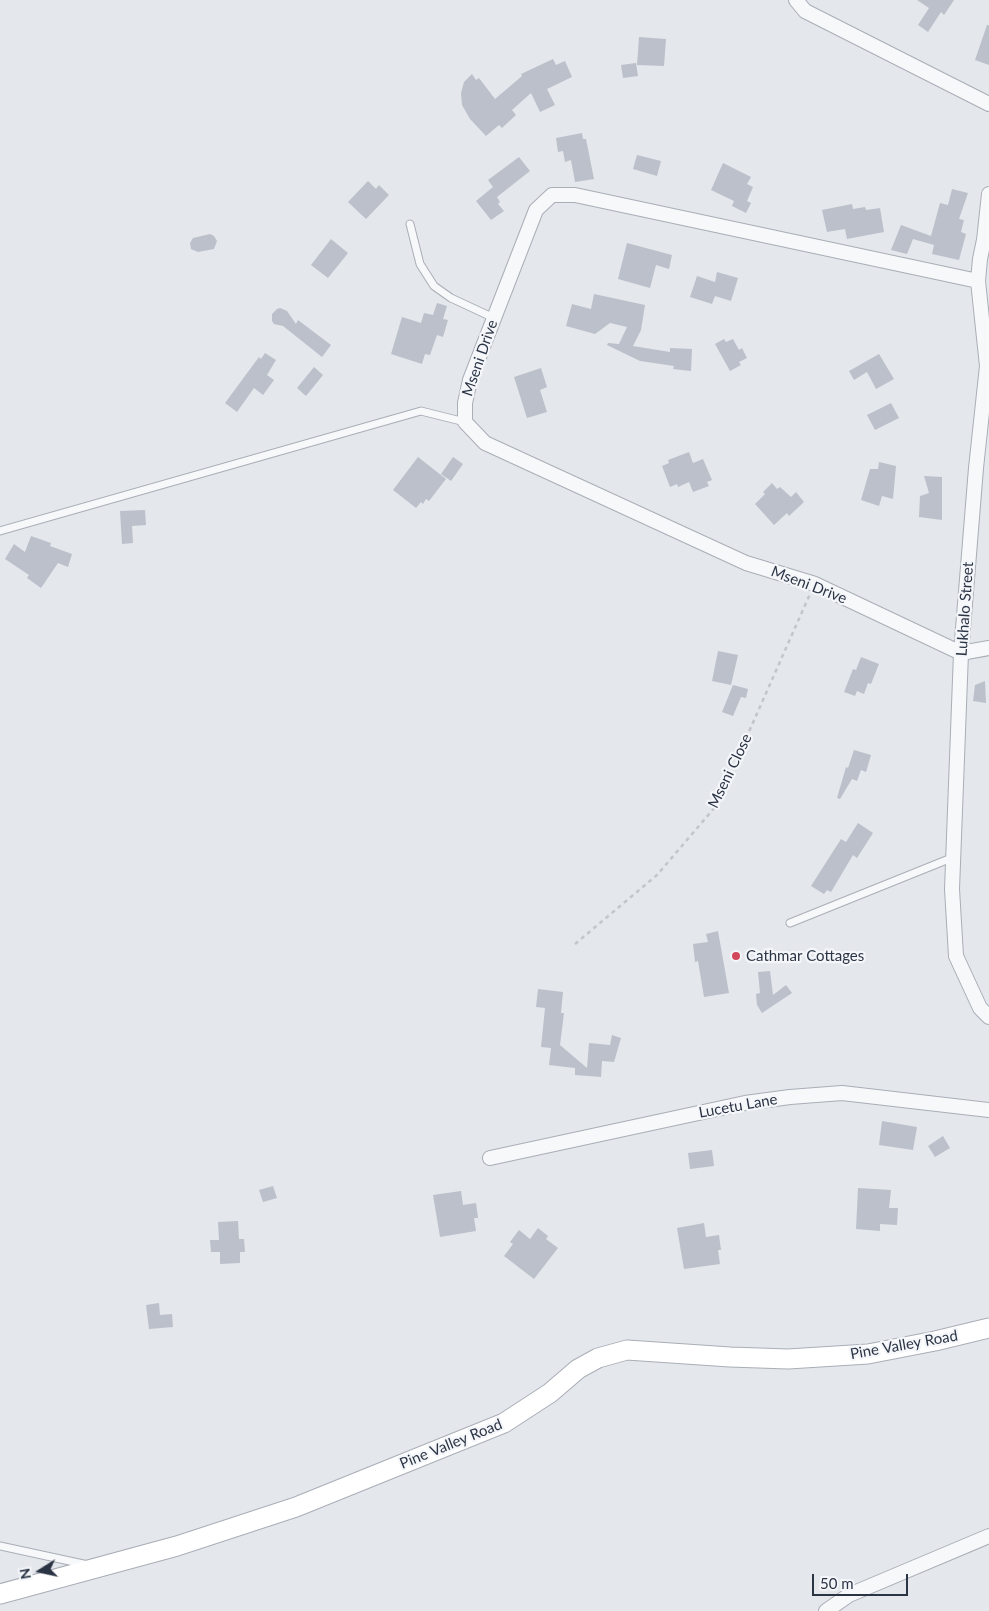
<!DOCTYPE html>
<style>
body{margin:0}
#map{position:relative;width:989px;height:1611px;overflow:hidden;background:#e4e7ec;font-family:Lato,sans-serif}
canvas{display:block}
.north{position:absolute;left:15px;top:1546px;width:50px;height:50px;-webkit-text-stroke:4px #f4f6f9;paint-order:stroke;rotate:260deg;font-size:14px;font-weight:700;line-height:20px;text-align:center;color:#2b3445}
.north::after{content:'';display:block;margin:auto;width:18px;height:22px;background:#2b3445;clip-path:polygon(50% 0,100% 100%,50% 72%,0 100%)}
.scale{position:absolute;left:812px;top:1574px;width:96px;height:22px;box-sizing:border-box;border:2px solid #2b3445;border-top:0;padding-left:6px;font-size:15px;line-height:18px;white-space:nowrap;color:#2b3445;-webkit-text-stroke:4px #f4f6f9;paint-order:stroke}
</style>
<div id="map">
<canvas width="989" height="1611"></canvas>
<div class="north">N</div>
<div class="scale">50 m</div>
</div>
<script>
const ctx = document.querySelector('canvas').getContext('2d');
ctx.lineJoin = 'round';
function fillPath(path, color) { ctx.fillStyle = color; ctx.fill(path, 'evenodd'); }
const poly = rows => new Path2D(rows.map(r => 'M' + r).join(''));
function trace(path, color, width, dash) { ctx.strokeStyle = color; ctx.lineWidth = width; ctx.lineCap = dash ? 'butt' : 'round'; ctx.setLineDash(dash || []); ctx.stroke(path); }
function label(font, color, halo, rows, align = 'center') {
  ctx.font = font + ' Lato,sans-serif'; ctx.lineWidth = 4.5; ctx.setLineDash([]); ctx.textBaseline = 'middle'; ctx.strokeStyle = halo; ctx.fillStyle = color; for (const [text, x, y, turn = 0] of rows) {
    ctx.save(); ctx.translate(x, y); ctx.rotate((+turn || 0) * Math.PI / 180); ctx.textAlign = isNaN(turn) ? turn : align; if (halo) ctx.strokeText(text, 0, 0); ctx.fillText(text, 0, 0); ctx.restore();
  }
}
fillPath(poly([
 [917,0,954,0,944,15,941,12,928,32,918,25,929,8],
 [987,25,989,25,989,65,975,60],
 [639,37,666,39,664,66,637,65],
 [553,59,556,65,565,61,572,77,547,89,555,105,540,112,531,93,512,110,516,115,502,128,499,125,486,136,470,119,462,105,461,93,464,82,472,74,476,80,479,78,495,99,522,76,521,74],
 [636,63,638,76,623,78,621,65],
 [582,133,583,139,586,139,594,179,575,182,571,160,565,162,563,151,558,152,556,138],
 [637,155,661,161,657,176,633,169],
 [519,157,530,171,497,197,500,202,498,204,504,211,491,220,476,201,493,187,488,180],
 [723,163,751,177,747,184,753,187,747,201,751,203,746,213,732,206,734,201,711,190],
 [368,181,376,189,379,185,389,195,366,219,348,202],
 [952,189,968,193,959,219,964,220,961,232,966,234,959,260,932,254,934,245,913,239,907,254,891,250,901,225,931,236,940,203,948,205],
 [852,204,853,209,865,207,866,210,880,208,884,232,847,239,845,229,827,232,822,210],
 [210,234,214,236,217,241,214,249,198,252,191,249,190,243,193,238],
 [331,239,348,253,328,278,311,265],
 [627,243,672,255,669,269,656,265,650,288,618,279],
 [717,272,738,278,731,301,715,296,712,304,690,297,697,276,715,282],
 [594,294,645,305,641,330,633,346,670,352,670,348,692,349,691,371,673,369,674,366,640,361,607,345,608,343,619,344,627,327,610,323,595,334,566,326,572,304,591,309],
 [437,303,447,306,443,319,448,320,443,337,437,335,430,355,425,354,422,364,391,354,402,317,421,323,424,313,433,315],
 [280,308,287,311,296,324,298,320,331,345,322,357,283,326,274,324,272,321,272,314,277,309],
 [724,339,726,342,733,339,739,350,742,348,747,358,739,362,741,365,730,371,715,344],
 [265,353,276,360,267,375,274,380,263,395,254,388,237,412,225,403,259,357,261,359],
 [879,354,894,379,876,389,867,372,854,380,849,371],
 [314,367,323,375,306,396,297,388],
 [541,368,547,387,540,390,547,412,527,418,514,377],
 [891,403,899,418,875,430,867,415],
 [689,452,693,463,703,459,712,480,707,482,709,486,693,492,689,482,678,487,677,484,670,487,662,466,669,463,668,460],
 [418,457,446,479,429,501,426,499,423,504,421,502,416,508,393,490],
 [453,457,463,464,451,481,441,474],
 [879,462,896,466,893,499,882,496,879,506,861,500,870,469,878,469],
 [924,476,942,477,942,520,919,517,920,496,929,493],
 [772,483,777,489,780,487,791,497,796,492,804,502,789,516,787,513,774,525,755,504,765,494,763,492],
 [145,510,146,525,132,526,133,543,122,544,120,511],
 [31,536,51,543,50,546,72,554,68,567,58,563,41,588,27,578,29,575,5,559,14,544,25,552],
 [718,651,738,655,731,685,712,681],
 [861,657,879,664,871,684,868,683,864,694,857,691,855,696,844,692,853,669,856,670],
 [985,681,986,703,973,701,975,685],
 [733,685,748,689,746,698,741,697,733,716,722,712],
 [854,750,871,755,866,772,861,770,857,781,852,779,840,799,837,798,846,767,848,768],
 [858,823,873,833,857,858,853,855,831,892,827,890,824,894,811,886,841,839,846,842],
 [718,931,729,993,704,997,698,961,695,962,693,944,708,942,706,934],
 [770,971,773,995,786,985,792,993,762,1013,757,1005,756,994,760,993,758,972],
 [538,989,563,992,561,1013,564,1013,560,1045,587,1068,589,1043,610,1045,612,1035,621,1038,614,1062,602,1061,601,1077,575,1075,575,1068,549,1065,551,1048,541,1047,545,1008,536,1007],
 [882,1121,917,1127,913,1150,879,1145],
 [943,1136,950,1148,935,1157,928,1146],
 [712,1150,714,1166,690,1169,688,1153],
 [273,1186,277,1198,263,1202,259,1190],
 [858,1188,891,1190,889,1208,898,1208,897,1225,880,1224,880,1231,856,1229],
 [461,1191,463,1205,476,1203,478,1218,474,1218,476,1231,440,1237,433,1195],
 [238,1221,239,1239,244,1239,245,1252,240,1252,240,1263,220,1264,220,1252,211,1252,210,1240,219,1240,218,1222],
 [704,1223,706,1237,719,1235,721,1250,718,1250,720,1264,684,1269,677,1228],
 [538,1228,548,1236,546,1239,558,1248,534,1279,504,1256,513,1244,510,1242,519,1230,530,1239],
 [159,1303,160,1315,172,1314,173,1327,149,1329,146,1305]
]), '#bbc0ca');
const lane = poly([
 [410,224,420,264,434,286,451,298,494,318],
 [0,531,421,411,465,422],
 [790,923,954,857],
 [0,1546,88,1565]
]);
const street = poly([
 [796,0,805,11,989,104],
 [989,194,984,240,980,259,978,281,987,366,976,468,961,653,952,889,956,956,980,1008,989,1017],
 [978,281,575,195,552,195,536,210,470,380,465,403,465,422,485,443,746,563,815,584,961,653,989,648],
 [490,1158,745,1103,790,1097,842,1093,989,1110],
 [826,1611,849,1595,989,1536]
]);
const secondary = poly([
 [0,1594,177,1546,296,1507,504,1423,550,1393,578,1369,598,1358,627,1350,730,1357,788,1359,868,1354,935,1341,989,1328]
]);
trace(lane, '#a9aeb7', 9);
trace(street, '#a9aeb7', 16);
trace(secondary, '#a9aeb7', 21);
trace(poly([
 [575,944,657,875,716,806,810,594]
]), '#c2c5cb', 2.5, [4, 4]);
trace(lane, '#f7f8fa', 7);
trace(street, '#f7f8fa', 14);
trace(secondary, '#fff', 19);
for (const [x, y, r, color] of [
 [736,956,5,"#d1495b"]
]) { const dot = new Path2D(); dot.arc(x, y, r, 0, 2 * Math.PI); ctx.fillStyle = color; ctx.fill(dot); trace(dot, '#f4f6f9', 2); }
label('15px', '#2b3445', '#f4f6f9', [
 ["Mseni Drive",480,358,-71],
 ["Mseni Drive",809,585,21],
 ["Lukhalo Street",965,609,-86],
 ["Mseni Close",730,771,-64],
 ["Lucetu Lane",738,1106,-10],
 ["Pine Valley Road",904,1345,-10],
 ["Pine Valley Road",451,1444,-22]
]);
label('15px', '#2b3445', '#f4f6f9', [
 ["Cathmar Cottages",746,956]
], 'left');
</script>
